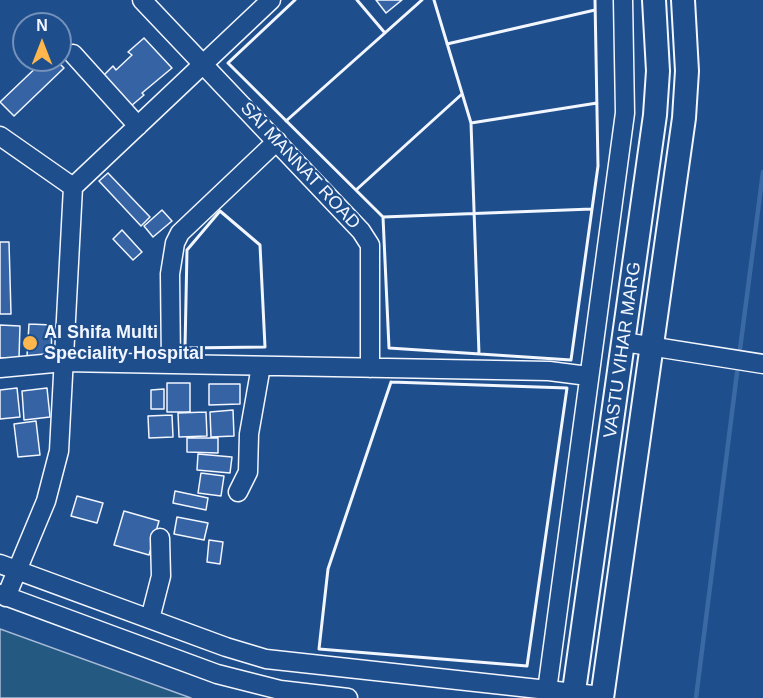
<!DOCTYPE html>
<style>
body{margin:0}
#map{position:relative;width:763px;height:698px;overflow:hidden;background:#1f4e8c;font-family:Helvetica,sans-serif}
canvas{display:block}
.north{position:absolute;left:12px;top:12px;width:60px;height:60px;box-sizing:border-box;background:#1f4e8c;border:2px solid #7391ba;border-radius:50%;rotate:0deg;font-size:16px;font-weight:700;line-height:24px;text-align:center;color:#f2f6ff}
.north::after{content:'';display:block;margin:auto;width:21px;height:27px;background:#ffb74d;clip-path:polygon(50% 0,100% 100%,50% 72%,0 100%)}
</style>
<div id="map">
<canvas width="763" height="698"></canvas>
<div class="north">N</div>
</div>
<script>
const ctx = document.querySelector('canvas').getContext('2d');
ctx.lineJoin = 'round';
function fillPath(path, color) { ctx.fillStyle = color; ctx.fill(path, 'evenodd'); }
const poly = rows => new Path2D(rows.map(r => 'M' + r).join(''));
function trace(path, color, width, dash) { ctx.strokeStyle = color; ctx.lineWidth = width; ctx.lineCap = dash ? 'butt' : 'round'; ctx.setLineDash(dash || []); ctx.stroke(path); }
function label(font, color, halo, rows, align = 'center') {
  ctx.font = font + ' Helvetica,sans-serif'; ctx.lineWidth = 4.5; ctx.setLineDash([]); ctx.textBaseline = 'middle'; ctx.strokeStyle = halo; ctx.fillStyle = color; for (const [text, x, y, turn = 0] of rows) {
    ctx.save(); ctx.translate(x, y); ctx.rotate((+turn || 0) * Math.PI / 180); ctx.textAlign = isNaN(turn) ? turn : align; if (halo) ctx.strokeText(text, 0, 0); ctx.fillText(text, 0, 0); ctx.restore();
  }
}
const green = poly([
 [0,629,191,698,0,698,0,629]
]);
fillPath(green, '#245a82');
trace(green, '#a8bbd7', 1.5);
trace(poly([
 [739,357,763,172],
 [696,698,738,365]
]), '#3b69a3', 4.5);
const building = poly([
 [376,0,402,0,386,13,376,0],
 [144,38,172,68,142,93,144,95,131,106,103,76,113,66,116,70,132,55,128,52,144,38],
 [44,60,56,60,64,68,14,116,0,102,44,60],
 [108,173,150,217,141,226,99,181,108,173],
 [162,210,172,221,153,237,144,226,162,210],
 [122,230,142,252,133,260,113,239,122,230],
 [0,242,9,242,11,314,0,314,0,242],
 [29,324,52,325,51,357,27,356,29,324],
 [0,325,20,326,19,358,0,358,0,325],
 [167,383,190,383,190,412,167,412,167,383],
 [209,384,240,384,240,404,209,405,209,384],
 [17,388,20,417,0,419,0,390,17,388],
 [47,388,50,417,24,420,22,391,47,388],
 [164,389,164,409,151,409,151,390,164,389],
 [233,410,234,436,211,437,210,412,233,410],
 [206,412,207,436,179,437,178,413,206,412],
 [172,415,173,437,149,438,148,416,172,415],
 [36,421,40,455,18,457,14,424,36,421],
 [187,438,218,438,218,453,187,452,187,438],
 [198,454,232,457,230,473,197,470,198,454],
 [201,473,224,476,221,496,198,493,201,473],
 [175,491,208,498,206,510,173,503,175,491],
 [77,496,103,503,97,523,71,516,77,496],
 [124,511,159,521,149,555,114,545,124,511],
 [177,517,208,523,204,540,174,534,177,517],
 [209,540,223,542,220,564,207,562,209,540]
]);
fillPath(building, '#3563a3');
trace(building, '#f2f6ff', 1.5);
const minor = poly([
 [142,0,361,231,370,245,370,368],
 [73,54,138,126],
 [0,136,73,187],
 [624,342,763,364],
 [171,364,170,274,175,243,180,233,277,141],
 [0,368,64,362,549,371,588,376],
 [238,492,248,472,249,434,261,366],
 [0,564,226,647,266,659,602,696],
 [0,594,217,674,280,690,348,698],
 [6,597,46,501,59,451,73,187,271,0],
 [150,619,161,576,160,538],
 [546,698,625,113,623,0]
]);
const major = poly([
 [573,698,655,115,658,71,654,0],
 [602,698,684,118,687,71,683,0]
]);
trace(minor, '#f2f6ff', 21);
trace(major, '#f2f6ff', 26);
trace(minor, '#1f4e8c', 18);
trace(major, '#1f4e8c', 22);
trace(poly([
 [295,0,228,63,383,217,389,348,571,360,598,166,595,0],
 [357,0,385,33],
 [434,0,471,123,479,354],
 [447,44,595,10],
 [286,121,422,0],
 [471,123,597,103],
 [356,190,462,94],
 [220,211,260,245,265,347,185,348,187,250,220,211],
 [383,217,592,209],
 [391,382,567,388,527,666,319,649,328,569,391,382]
]), '#f2f6ff', 3);
for (const [x, y, r, color] of [
 [30,343,8,"#ffb74d"]
]) { const dot = new Path2D(); dot.arc(x, y, r, 0, 2 * Math.PI); ctx.fillStyle = color; ctx.fill(dot); trace(dot, '#1f4e8c', 2); }
label('18px', '#f2f6ff', '#1f4e8c', [
 ["SAI MANNAT ROAD",300,166,47],
 ["VASTU VIHAR MARG",623,350,-82]
]);
label('bold 18px', '#f2f6ff', '#1f4e8c', [
 ["Al Shifa Multi",44,333],
 ["Speciality Hospital",44,354]
], 'left');
</script>
